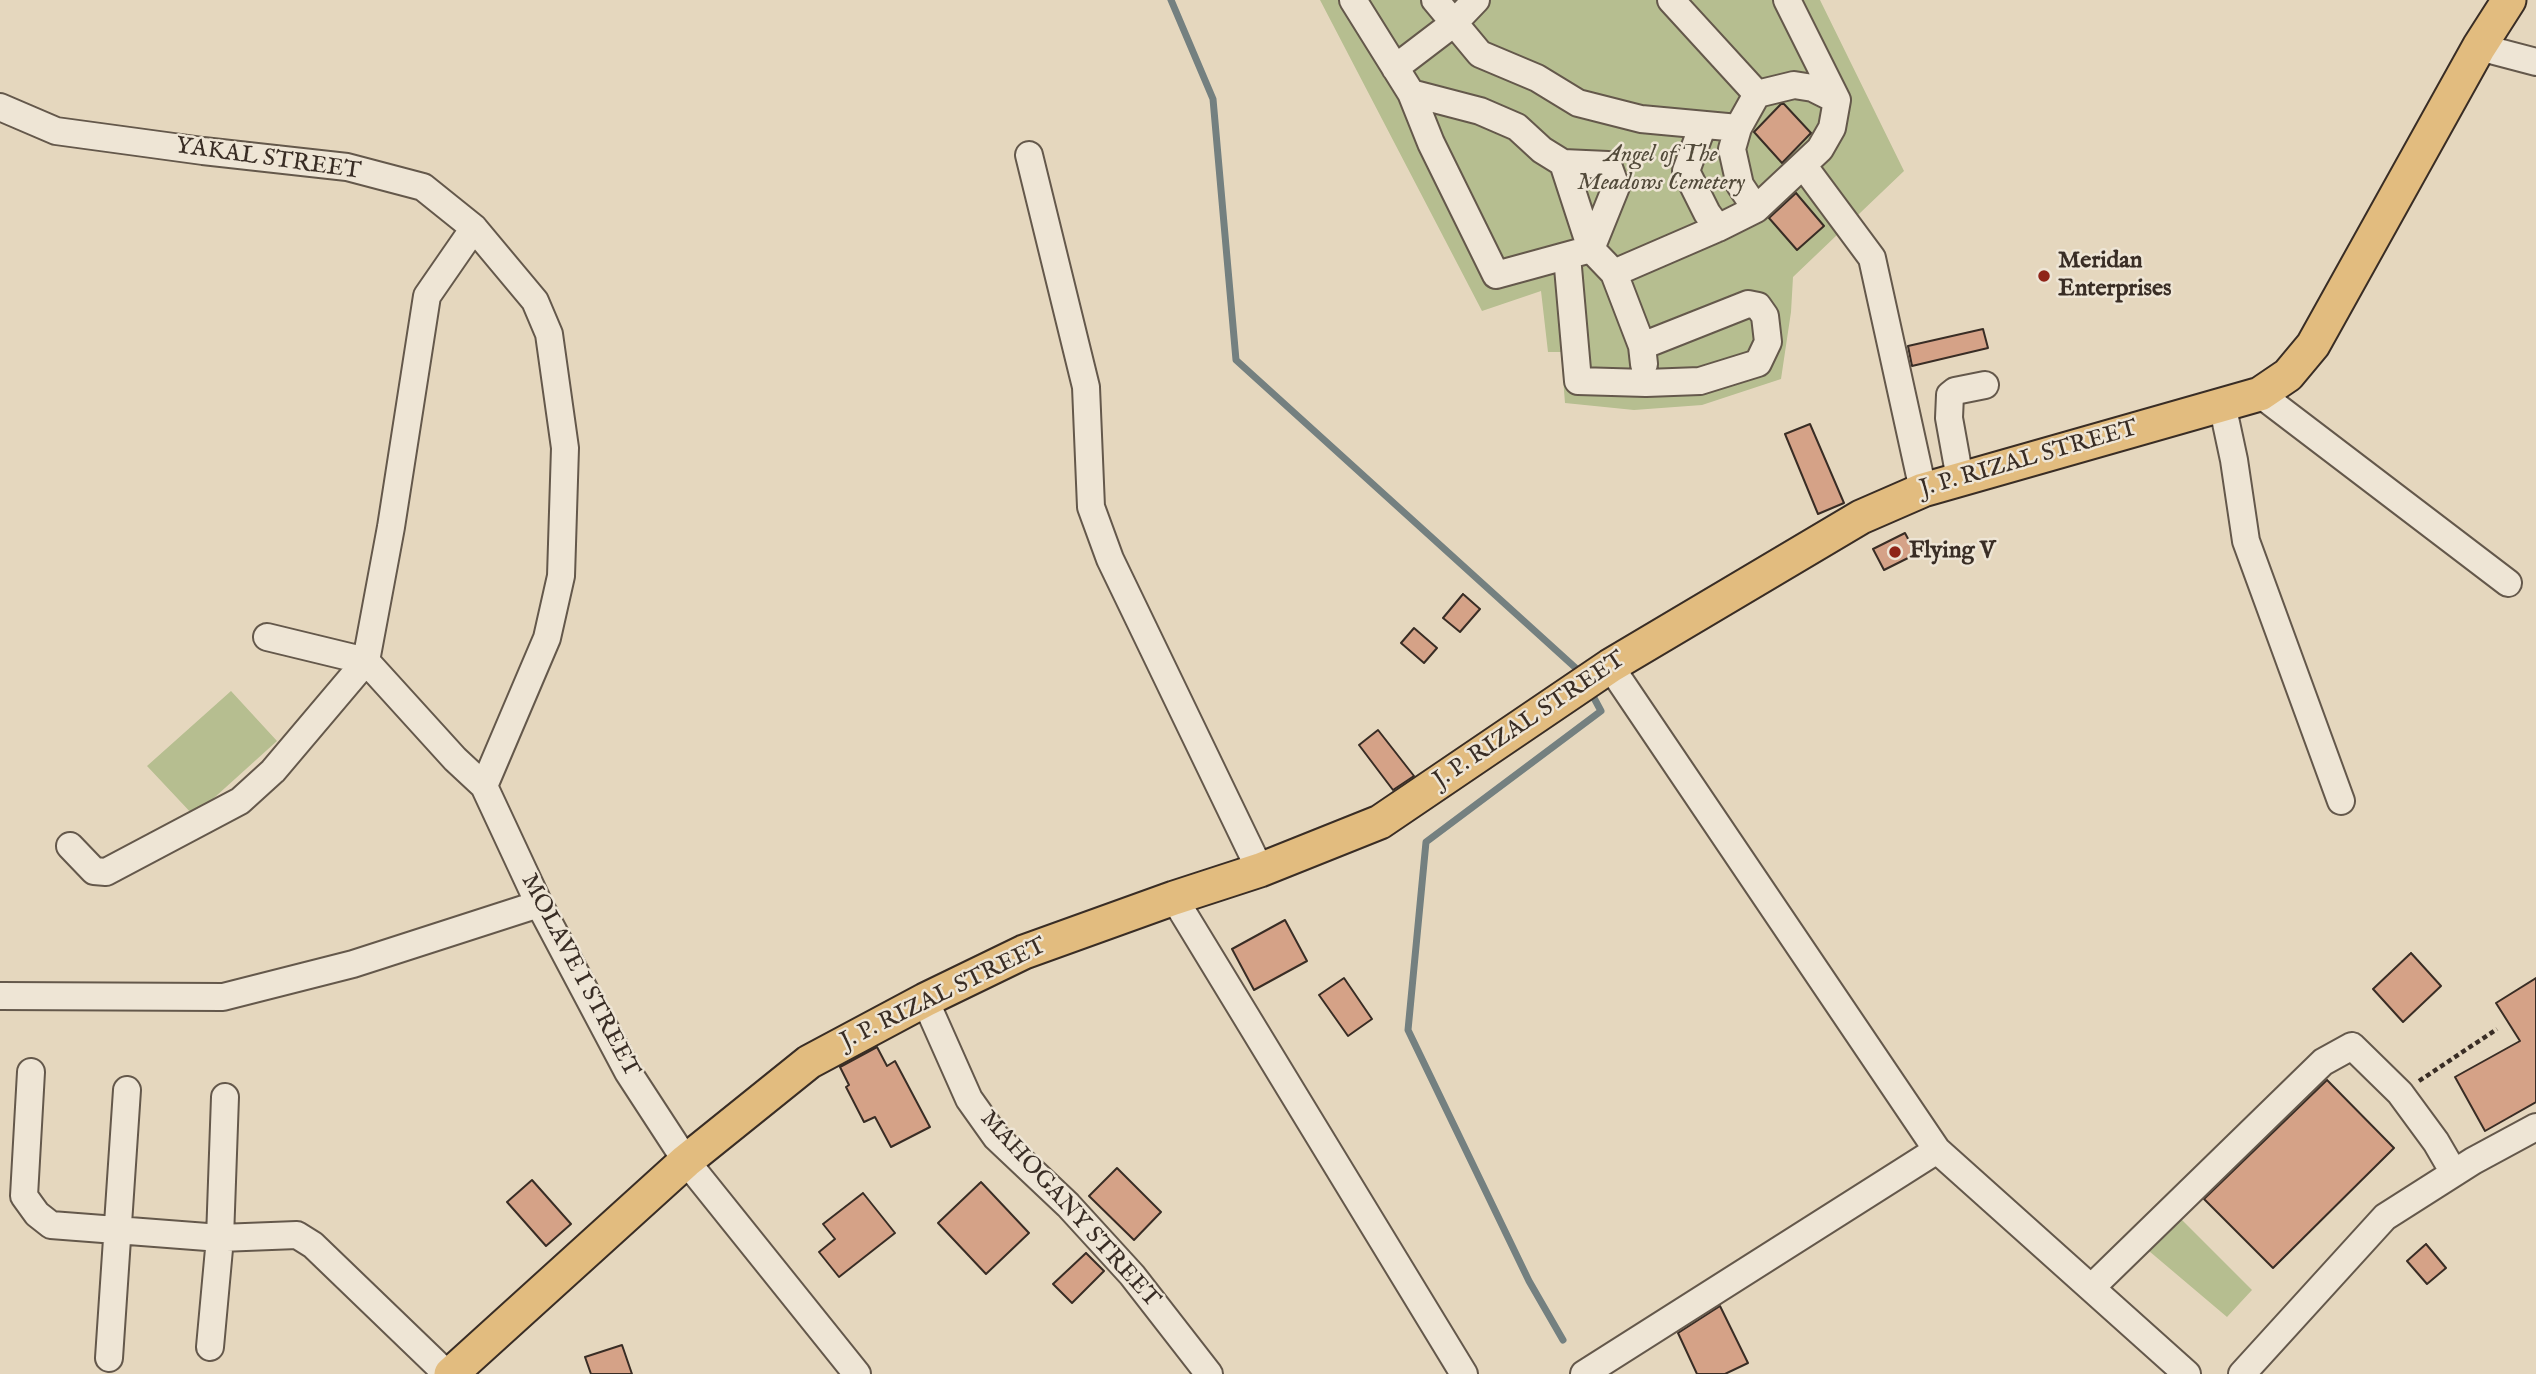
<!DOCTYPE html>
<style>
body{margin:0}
canvas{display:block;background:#e5d7be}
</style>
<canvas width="2536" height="1374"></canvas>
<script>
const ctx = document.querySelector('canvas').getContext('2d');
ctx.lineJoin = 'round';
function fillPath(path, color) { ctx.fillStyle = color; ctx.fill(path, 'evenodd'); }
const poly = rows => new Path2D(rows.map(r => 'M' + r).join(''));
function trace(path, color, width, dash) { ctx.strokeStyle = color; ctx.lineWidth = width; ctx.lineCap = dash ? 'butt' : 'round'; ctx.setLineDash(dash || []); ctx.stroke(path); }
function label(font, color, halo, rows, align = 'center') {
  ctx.font = font + ' "IM FELL English",serif'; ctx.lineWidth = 5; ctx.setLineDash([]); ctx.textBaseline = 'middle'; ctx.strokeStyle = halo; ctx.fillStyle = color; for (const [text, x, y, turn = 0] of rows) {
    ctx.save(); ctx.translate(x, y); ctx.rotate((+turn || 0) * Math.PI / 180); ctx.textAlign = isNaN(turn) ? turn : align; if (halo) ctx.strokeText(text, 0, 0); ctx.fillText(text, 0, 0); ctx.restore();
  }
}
fillPath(poly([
 [1320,0,1820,0,1904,171,1793,277,1791,312,1781,379,1702,405,1634,410,1565,403,1561,352,1548,352,1541,291,1482,311],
 [231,691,277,741,194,816,147,766],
 [2180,1218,2252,1290,2227,1317,2149,1251]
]), '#b6be90');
trace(poly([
 [1171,0,1213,99,1236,360,1579,671],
 [1563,1340,1529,1281,1408,1030,1426,842,1601,711,1594,698]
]), '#748080', 7);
const building = poly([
 [1781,104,1784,104,1811,133,1782,163,1754,132,1781,104],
 [1796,193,1824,226,1797,250,1769,218,1796,193],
 [1983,329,1988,348,1912,366,1908,346,1983,329],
 [1810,424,1844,503,1818,514,1785,434,1810,424],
 [1905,533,1916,554,1884,570,1873,549,1905,533],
 [1463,594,1480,609,1460,632,1443,618,1463,594],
 [1414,628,1437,648,1424,663,1401,643,1414,628],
 [1378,730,1414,776,1393,790,1359,745,1378,730],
 [1285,920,1307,961,1254,990,1232,949,1285,920],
 [2411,953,2441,986,2403,1022,2373,989,2411,953],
 [1344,978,1372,1019,1348,1036,1319,995,1344,978],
 [2536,978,2536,1102,2485,1131,2455,1077,2520,1041,2496,1003,2536,978],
 [877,1047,887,1066,895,1061,930,1127,891,1147,875,1117,864,1122,846,1087,849,1085,840,1067,877,1047],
 [2327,1080,2394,1148,2273,1268,2204,1199,2327,1080],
 [1117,1168,1161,1212,1134,1240,1089,1196,1117,1168],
 [532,1180,571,1224,546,1246,507,1202,532,1180],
 [981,1182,1029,1233,986,1274,938,1223,981,1182],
 [863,1193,895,1233,839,1277,819,1252,835,1239,823,1224,863,1193],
 [2426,1244,2446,1268,2427,1284,2407,1261,2426,1244],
 [1086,1253,1104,1271,1072,1303,1053,1284,1086,1253],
 [1720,1306,1748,1363,1725,1374,1697,1374,1678,1333,1720,1306],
 [622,1345,632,1374,591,1374,585,1357,622,1345]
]);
fillPath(building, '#d5a287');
trace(building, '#392d25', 2);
const minor = poly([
 [1353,0,1411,93,1431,143,1496,275,1591,249,1616,187,1608,165,1563,163],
 [1435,0,1480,54,1537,78,1578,103,1641,119,1738,128],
 [1671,0,1757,94],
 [2479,47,2536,62],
 [1395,68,1454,23,1476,0],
 [1411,93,1480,111,1517,127,1542,150,1563,163,1591,249,1614,273,1642,346,1644,364],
 [0,107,56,131,203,151,347,167,423,187,474,228,535,301,549,334,565,448,561,576,547,638,484,786],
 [1703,125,1686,171,1707,213,1718,228],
 [1029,155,1086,387,1091,507,1110,559,1260,870],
 [1803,165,1872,258,1923,490],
 [1756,209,1740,185,1732,149,1738,128,1757,94,1794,85,1813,88,1837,100],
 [1567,256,1578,381,1646,383,1700,381,1758,363,1768,342,1765,316,1758,306,1748,304,1642,346],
 [1614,273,1718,228,1756,209,1820,149,1832,128,1837,100,1787,0],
 [2260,394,2508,583],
 [2222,404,2234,460,2246,541,2341,801],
 [1960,479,1949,418,1950,395,1955,391,1985,385],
 [267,637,366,661,455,759,484,786,539,904,628,1072,686,1161,857,1374],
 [1610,666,1937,1150,2187,1374],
 [70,846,94,871,106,872,240,801,273,771,366,661,391,527,427,296,474,228],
 [1174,898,1464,1374],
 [0,996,223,997,353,964,539,904],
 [925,1000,969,1099,996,1137,1068,1205,1132,1275,1209,1374],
 [31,1072,24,1196,37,1214,51,1225,220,1238,297,1235,313,1245,447,1374],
 [2091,1288,2323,1062,2352,1046,2400,1093,2436,1142,2454,1173],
 [210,1347,220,1238,225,1097],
 [109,1358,127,1090],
 [1584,1374,1937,1150],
 [2242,1374,2385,1217,2473,1161,2536,1127]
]);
const major = poly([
 [451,1374,686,1161,809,1062,925,1000,1024,952,1174,898,1260,870,1380,822,1610,666,1861,517,1923,490,2260,394,2288,375,2313,345,2479,47,2509,0]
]);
trace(minor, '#64584b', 30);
trace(major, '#392d25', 37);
trace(poly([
 [2419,1081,2497,1029]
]), '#392d25', 4.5, [5, 3.5]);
trace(minor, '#eee5d5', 26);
trace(major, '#e2bc7f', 33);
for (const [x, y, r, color] of [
 [2044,276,7,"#8f2418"],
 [1895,552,7,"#8f2418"]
]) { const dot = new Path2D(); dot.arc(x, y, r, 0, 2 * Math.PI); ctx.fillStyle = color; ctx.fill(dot); trace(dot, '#eee5d5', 2.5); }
label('italic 24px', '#524a3a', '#eee5d5', [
 ["Angel of The",1661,156],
 ["Meadows Cemetery",1661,184]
]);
label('24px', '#392d25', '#eee5d5', [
 ["YAKAL STREET",268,160,8],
 ["J. P. RIZAL STREET",2029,460,-16],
 ["J. P. RIZAL STREET",1530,721,-34],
 ["MOLAVE I STREET",579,976,62],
 ["J. P. RIZAL STREET",944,995,-26],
 ["MAHOGANY STREET",1069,1210,48]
]);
label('bold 24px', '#392d25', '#eee5d5', [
 ["Meridan",2058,262],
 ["Enterprises",2058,290],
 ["Flying V",1909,552]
], 'left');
</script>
